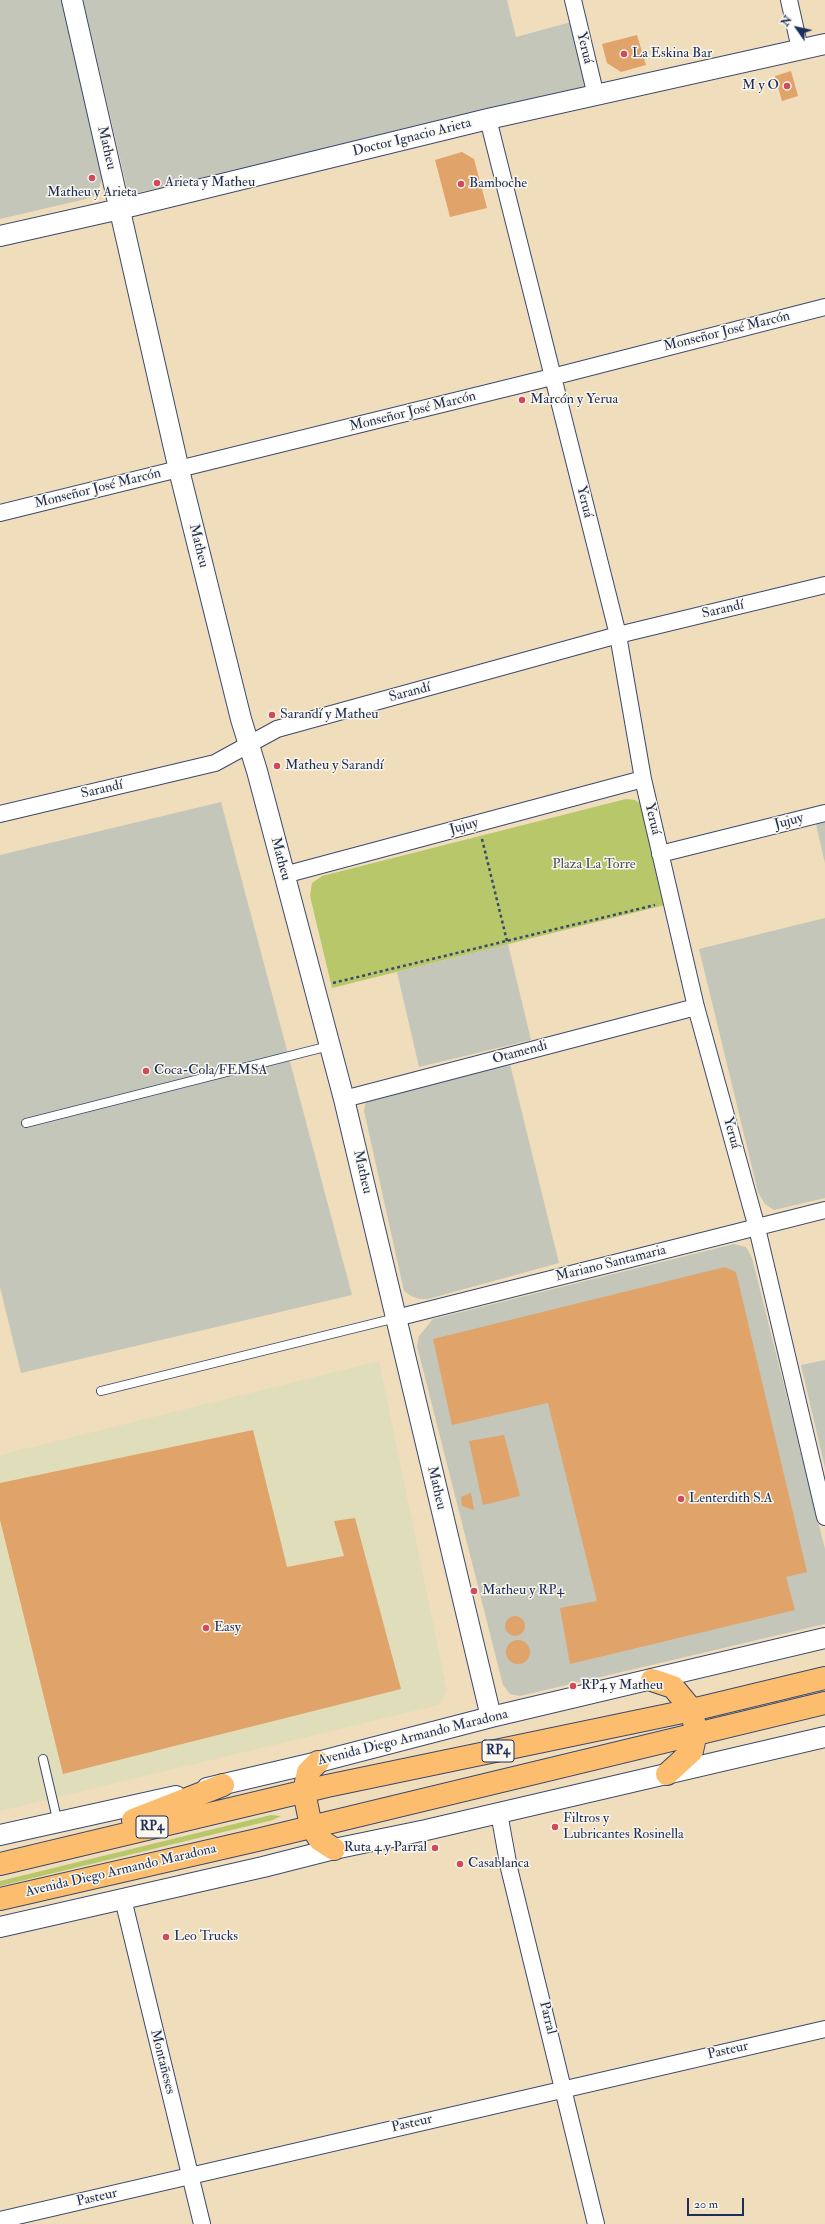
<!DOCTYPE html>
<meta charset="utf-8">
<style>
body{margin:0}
#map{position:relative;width:825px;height:2224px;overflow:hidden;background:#f0ddbc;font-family:"IM FELL Double Pica",serif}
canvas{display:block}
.north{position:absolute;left:777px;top:8px;width:40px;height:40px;-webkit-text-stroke:3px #fbf7ec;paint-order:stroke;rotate:304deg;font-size:11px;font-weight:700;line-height:16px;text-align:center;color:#1b2f5e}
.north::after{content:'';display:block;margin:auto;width:14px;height:18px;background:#1b2f5e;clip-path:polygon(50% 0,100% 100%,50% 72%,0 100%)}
.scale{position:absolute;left:687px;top:2198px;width:57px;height:18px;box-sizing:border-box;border:2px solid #1b2f5e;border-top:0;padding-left:5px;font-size:12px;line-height:14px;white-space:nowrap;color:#1b2f5e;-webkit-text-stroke:3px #fbf7ec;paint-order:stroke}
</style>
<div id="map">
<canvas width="825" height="2224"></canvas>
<div class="north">N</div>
<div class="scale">20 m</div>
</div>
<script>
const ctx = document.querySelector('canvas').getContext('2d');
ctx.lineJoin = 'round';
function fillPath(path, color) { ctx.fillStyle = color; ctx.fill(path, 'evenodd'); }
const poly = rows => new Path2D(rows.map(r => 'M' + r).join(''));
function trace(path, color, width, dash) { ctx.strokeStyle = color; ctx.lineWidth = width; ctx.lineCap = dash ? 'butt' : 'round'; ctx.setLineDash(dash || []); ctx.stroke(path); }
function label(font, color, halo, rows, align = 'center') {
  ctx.font = font + ' "IM FELL Double Pica",serif'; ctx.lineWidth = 3; ctx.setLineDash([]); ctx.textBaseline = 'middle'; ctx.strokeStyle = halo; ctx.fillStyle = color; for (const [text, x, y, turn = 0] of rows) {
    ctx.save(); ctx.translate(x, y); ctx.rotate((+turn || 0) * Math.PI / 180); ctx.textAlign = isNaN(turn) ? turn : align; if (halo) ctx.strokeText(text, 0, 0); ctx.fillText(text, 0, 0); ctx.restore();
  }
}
fillPath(poly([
 [379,1361,447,1691,439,1705,0,1811,0,1455]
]), '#e0ddbb');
fillPath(poly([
 [0,0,64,0,104,174,97,193,90,198,0,219],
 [83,0,507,0,516,37,575,21,586,83,577,95,136,193,127,188],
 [221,802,352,1295,21,1373,0,1287,0,855],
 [825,818,825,863,815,820],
 [825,918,825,1198,774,1210,765,1204,758,1192,699,949],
 [508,944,531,1040,419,1067,397,972],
 [510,1064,559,1263,428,1299,419,1299,411,1296,404,1291,364,1111,365,1104,369,1099],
 [734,1244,746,1247,752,1258,825,1549,825,1624,520,1696,510,1694,503,1685,417,1346,419,1336,433,1319],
 [825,1360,825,1468,801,1365]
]), '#c4c6b9');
fillPath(poly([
 [626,799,635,800,641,804,665,905,332,988,310,896,312,883,322,876],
 [271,1815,281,1816,273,1820,0,1886,0,1881]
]), '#b7c76a');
fillPath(poly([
 [637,35,646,65,621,72,607,63,602,44],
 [791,71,798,96,782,101,775,76],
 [462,152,474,159,487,208,450,217,435,160],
 [725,1267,736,1272,807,1572,786,1577,795,1610,570,1664,560,1608,597,1601,548,1403,452,1425,433,1339],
 [253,1430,287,1567,344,1556,334,1521,355,1518,401,1689,63,1774,0,1520,0,1483],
 [504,1435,520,1496,483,1505,469,1441],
 [471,1493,474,1510,462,1506,461,1497],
 '505 1626a10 10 0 1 1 20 0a10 10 0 1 1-20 0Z',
 '506 1652a12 12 0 1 1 24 0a12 12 0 1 1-24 0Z'
]), '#e0a369');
const service = poly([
 [26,1123,329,1046],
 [101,1391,396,1318],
 [43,1759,58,1823]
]);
const minor = poly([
 [573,0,596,96],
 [789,0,800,49],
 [488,119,618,635,643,779,696,1007,757,1228,825,1517],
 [0,513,552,377,825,307],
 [0,814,215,763,277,729,618,635,825,585],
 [660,854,825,813],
 [284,875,643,779],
 [344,1099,696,1007],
 [396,1318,825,1210],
 [499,1813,509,1868,596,2224],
 [123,1899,202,2224],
 [0,2220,825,2029]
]);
const tertiary = poly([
 [72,0,179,470,241,719,257,771,344,1099,491,1717],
 [0,236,120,209,488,119,825,44],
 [207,1788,318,1762,491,1717,825,1638],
 [0,1835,176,1796],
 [0,1927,263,1867,334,1849,426,1830,825,1737]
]);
const primary = poly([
 [652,1680,673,1687,692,1710,696,1733,692,1751,667,1774],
 [318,1762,308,1772,304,1792,311,1826,320,1840,334,1849],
 [133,1820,223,1785],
 [0,1864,327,1786,692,1710,825,1678],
 [0,1899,257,1840,825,1703]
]);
trace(service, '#3b496c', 10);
trace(minor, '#3b496c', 18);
trace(tertiary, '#3b496c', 22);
trace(primary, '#3b496c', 24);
trace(poly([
 [482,839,507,941],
 [333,983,655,905]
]), '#3b496c', 2.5, [3, 3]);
trace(service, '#fff', 8);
trace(minor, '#fff', 16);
trace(tertiary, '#fff', 20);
trace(primary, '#fcbd6e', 22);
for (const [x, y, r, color] of [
 [624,54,4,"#d1495b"],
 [787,86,4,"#d1495b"],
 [92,178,4,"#d1495b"],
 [157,183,4,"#d1495b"],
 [461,184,4,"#d1495b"],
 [522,400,4,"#d1495b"],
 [272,715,4,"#d1495b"],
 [277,766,4,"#d1495b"],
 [146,1071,4,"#d1495b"],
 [681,1499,4,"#d1495b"],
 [474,1591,4,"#d1495b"],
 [206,1628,4,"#d1495b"],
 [573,1686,4,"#d1495b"],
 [555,1827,4,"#d1495b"],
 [435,1848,4,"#d1495b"],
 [460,1864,4,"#d1495b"],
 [166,1937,4,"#d1495b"]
]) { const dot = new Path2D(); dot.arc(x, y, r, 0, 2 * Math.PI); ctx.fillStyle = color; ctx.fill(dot); trace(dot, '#fbf7ec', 1.5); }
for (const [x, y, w] of [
 [498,1751,32],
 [152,1827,32]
]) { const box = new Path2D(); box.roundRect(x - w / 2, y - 11, w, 22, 3); ctx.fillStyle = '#fbf7ec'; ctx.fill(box); trace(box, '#1b2f5e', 1); }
label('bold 13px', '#1b2f5e', null, [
 ["RP4",498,1751],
 ["RP4",152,1827]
]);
label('14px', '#1b2f5e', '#fbf7ec', [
 ["Yeruá",584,48,76],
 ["Doctor Ignacio Arieta",412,138,-14],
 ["Matheu",106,148,77],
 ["Monseñor José Marcón",727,332,-14],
 ["Monseñor José Marcón",413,412,-14],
 ["Monseñor José Marcón",98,489,-14],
 ["Yeruá",584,502,76],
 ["Matheu",198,546,76],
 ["Sarandí",723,610,-13],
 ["Sarandí",410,693,-15],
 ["Sarandí",102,790,-13],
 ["Yeruá",652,819,77],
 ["Jujuy",789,822,-14],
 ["Jujuy",464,827,-15],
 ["Matheu",280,859,75],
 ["Otamendi",520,1053,-15],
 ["Yeruá",731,1133,75],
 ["Matheu",362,1172,77],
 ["Mariano Santamaria",611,1264,-14],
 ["Matheu",436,1488,77],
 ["Avenida Diego Armando Maradona",413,1738,-14],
 ["Avenida Diego Armando Maradona",121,1871,-13],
 ["Parral",547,2018,76],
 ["Pasteur",728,2051,-13],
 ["Montañeses",162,2062,76],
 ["Pasteur",412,2124,-13],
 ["Pasteur",97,2198,-13]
]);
label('14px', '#1b2f5e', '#fbf7ec', [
 ["La Eskina Bar",632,54],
 ["M y O",779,86,"right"],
 ["Arieta y Matheu",165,183],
 ["Bamboche",469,184],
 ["Matheu y Arieta",92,193,"center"],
 ["Marcón y Yerua",530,400],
 ["Sarandí y Matheu",280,715],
 ["Matheu y Sarandí",285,766],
 ["Coca-Cola/FEMSA",154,1071],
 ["Lenterdith S.A",689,1499],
 ["Matheu y RP4",482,1591],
 ["Easy",214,1628],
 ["RP4 y Matheu",581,1686],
 ["Filtros y",563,1819],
 ["Lubricantes Rosinella",563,1835],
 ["Ruta 4 y Parral",427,1848,"right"],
 ["Casablanca",468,1864],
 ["Leo Trucks",174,1937]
], 'left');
label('14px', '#425561', '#fbf7ec', [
 ["Plaza La Torre",594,865]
]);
</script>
